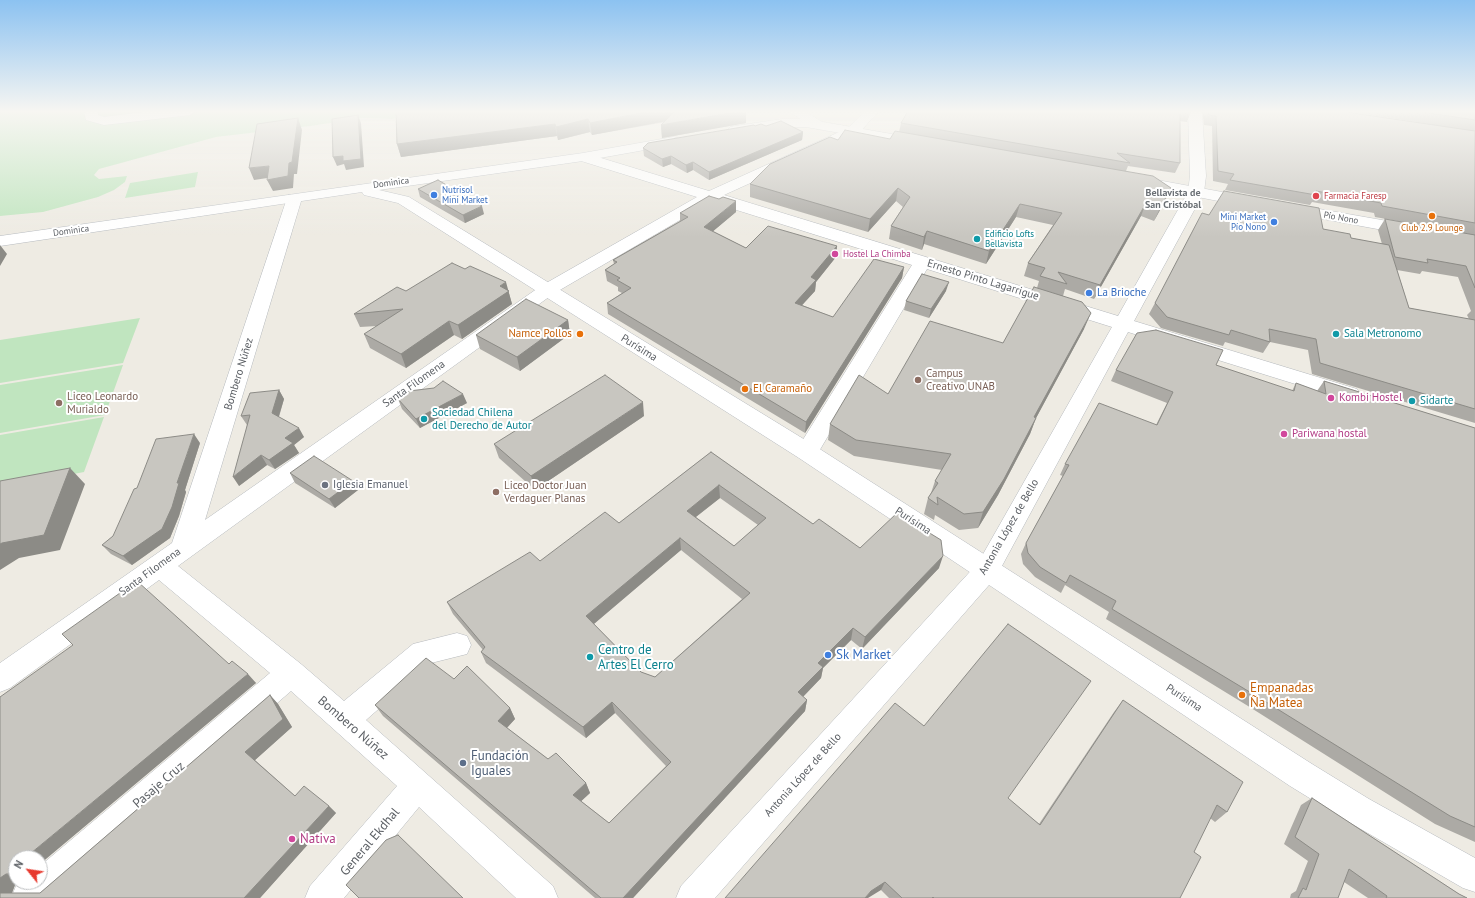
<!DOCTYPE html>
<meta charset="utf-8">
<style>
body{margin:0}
#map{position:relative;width:1475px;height:898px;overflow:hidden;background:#eeebe3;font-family:"PT Sans",sans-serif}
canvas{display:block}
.north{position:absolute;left:8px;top:850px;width:40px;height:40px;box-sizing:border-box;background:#fff;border:1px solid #bdbfc1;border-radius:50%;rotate:300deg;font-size:11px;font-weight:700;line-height:16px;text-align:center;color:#5b5f64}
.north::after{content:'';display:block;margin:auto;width:14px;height:18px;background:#e73a2f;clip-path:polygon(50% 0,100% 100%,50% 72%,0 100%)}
</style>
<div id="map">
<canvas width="1475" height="898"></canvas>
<div class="north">N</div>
</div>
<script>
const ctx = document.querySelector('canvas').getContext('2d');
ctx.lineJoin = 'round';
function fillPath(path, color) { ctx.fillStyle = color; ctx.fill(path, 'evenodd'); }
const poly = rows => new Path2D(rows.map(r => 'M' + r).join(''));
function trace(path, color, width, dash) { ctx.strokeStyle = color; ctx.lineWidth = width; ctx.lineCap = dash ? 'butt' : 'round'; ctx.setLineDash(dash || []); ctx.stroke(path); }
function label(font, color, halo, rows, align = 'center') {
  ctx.font = font + ' "PT Sans",sans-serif'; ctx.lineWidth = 4; ctx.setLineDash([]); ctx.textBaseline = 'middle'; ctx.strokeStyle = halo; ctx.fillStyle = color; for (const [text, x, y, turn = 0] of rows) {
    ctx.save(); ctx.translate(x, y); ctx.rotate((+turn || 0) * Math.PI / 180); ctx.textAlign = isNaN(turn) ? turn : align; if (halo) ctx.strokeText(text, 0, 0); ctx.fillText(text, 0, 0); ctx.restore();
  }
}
fillPath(poly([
 [0,111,456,111,392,119,363,118,310,126,216,137,99,169,94,175,99,179,127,176,125,182,114,190,98,197,43,212,0,216],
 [198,172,195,187,125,198,130,183],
 [140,318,123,363,0,383,0,340],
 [123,365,105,415,0,433,0,385],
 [104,417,84,472,0,488,0,435]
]), '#c0e5bf');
const street = poly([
 [84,111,98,111,98,115,104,117,152,111,196,111,190,115,104,125,86,120,84,111],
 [788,111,805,111,825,124,823,127,818,128,813,127,788,111],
 [865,111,879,111,858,134,724,195,1118,316,1188,192,1190,176,1188,111,1202,111,1206,176,1204,192,1134,321,1357,389,1360,394,1357,399,1350,401,1128,332,996,577,715,898,676,898,681,886,978,563,1112,327,927,269,815,458,807,460,799,458,796,452,799,446,912,265,711,202,553,294,178,566,301,664,344,701,413,644,457,633,467,636,471,645,467,654,431,663,366,720,553,886,558,898,516,898,419,807,344,898,305,898,310,886,397,786,291,691,53,898,11,898,16,886,21,882,40,882,40,866,270,673,159,580,10,688,0,692,0,663,172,543,288,195,300,195,302,198,205,520,541,286,697,197,578,160,576,157,578,154,588,154,709,191,848,128,865,111]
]);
const secondary = poly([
 [782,119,806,119,920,139,925,140,927,143,925,146,920,147,806,127,782,127,735,134,730,133,728,130,730,127,735,126,782,119],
 [673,137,678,138,680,141,678,144,583,161,379,190,409,197,815,446,1312,764,1369,799,1475,858,1475,892,1463,888,1347,821,1290,786,799,458,398,203,364,195,362,192,0,246,0,236,583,153,673,137],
 [1141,177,1249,197,1255,199,1257,202,1255,205,1249,207,1136,185,1133,182,1136,179,1141,177],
 [1291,204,1410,225,1416,227,1418,230,1416,233,1410,235,1285,212,1283,209,1285,206,1291,204]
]);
trace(street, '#b5b9bd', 1);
trace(secondary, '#b6babf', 1);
fillPath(street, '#fff');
fillPath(secondary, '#fff');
fillPath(poly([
 [396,111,746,123,662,138,661,125,665,122,592,135,590,132,558,140,557,136,401,157,397,144],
 [908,111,1191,111,1187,122,1180,121,1180,163,1175,173,1128,166,1126,171,1165,201,1154,221,1141,216,1094,299,1065,289,1063,296,1084,329,1036,418,1030,434,998,495,978,528,959,530,935,515,934,520,924,514,928,498,931,493,935,481,942,470,854,456,828,440,830,424,888,394,1003,343,1037,288,1039,281,1024,276,1028,263,1053,225,1016,217,986,264,924,244,922,250,889,239,891,226,903,207,896,201,868,232,750,197,750,184,838,140,890,139,899,132,901,123],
 [1202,111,1339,111,1436,125,1344,111,1475,111,1475,235,1375,217,1374,213,1312,202,1310,205,1225,190,1228,184,1213,181,1212,126,1204,125],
 [766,126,803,132,802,140,709,180,693,170,687,173,671,164,663,167,644,156,643,148],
 [418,189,484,214,465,223,420,197],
 [736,212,713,231,746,248,837,246,836,257,816,282,815,291,802,305,833,317,904,267,902,278,805,433,608,314,607,303,622,293,618,291,618,287,607,281,605,270,614,264,613,260,680,221,680,213],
 [1209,215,1323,229,1351,238,1382,244,1378,230,1385,219,1475,235,1475,423,1312,374,1308,350,1270,342,1263,353,1225,342,1223,346,1161,328,1149,314,1155,303],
 [1397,270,1420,274,1422,271,1458,277,1471,311,1467,315,1469,319,1409,308],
 [508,290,512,304,462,339,454,335,406,368,370,348,364,334,377,326,360,327,354,314,406,291],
 [946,291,929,318,904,310,906,301],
 [568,320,570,334,520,371,480,349,476,335],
 [1216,365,1292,391,1296,383,1317,391,1324,381,1475,428,1475,842,1435,824,1248,706,1106,619,1109,612,1065,585,1061,593,1035,577,1023,564,1021,554,1026,543,1063,476,1060,475,1065,464,1156,425,1167,403,1111,381,1116,370],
 [279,390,284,399,279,417,304,437,294,445,299,453,275,469,267,465,239,486,247,425,241,416],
 [398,399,467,403,420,428,402,409],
 [644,416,535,490,499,458,494,444],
 [200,443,185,490,186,492,179,516,170,538,132,565,111,554,102,545,113,536],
 [711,452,813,524,860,548,939,568,862,649,851,640,823,668,821,678,803,697,807,700,805,711,633,898,595,898,383,716,375,705,454,679,510,708,515,719,507,728,548,759,586,783,590,793,581,801,609,823,666,766,615,713,586,738,486,663,481,652,483,650,453,614,447,602,540,561,619,523],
 [720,498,758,525,734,546,696,517],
 [681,550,742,599,655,677,641,672,594,624],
 [290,473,353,481,358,490,335,508,295,483],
 [229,664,256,683,16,858,16,882,12,893,40,893,270,695,278,704,292,727,255,760,295,796,329,806,336,813,260,898,0,898,0,697],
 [1123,700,1227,812,1215,822,1210,818,1194,852,1180,898,889,898,881,890,725,898,1008,799,1039,824,1114,712],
 [1312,798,1459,894,1467,898,1368,898,1344,882,1338,898,1290,898,1291,894,1296,891,1308,861,1284,844,1301,805]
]), '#acaaa5');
fillPath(poly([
 [651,111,681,111,682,118,592,135,590,123],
 [741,111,746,111,746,123,662,138,661,125],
 [358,115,361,123,364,167,346,170,344,164,337,166,333,157],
 [298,118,302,130,297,174,294,174,293,188,273,191,267,180,289,163],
 [588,119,590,132,558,140,556,127],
 [555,124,557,136,401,157,397,144],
 [803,132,802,140,709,180,709,172],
 [671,156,671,164,663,167,662,159],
 [693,162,693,170,687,173,686,165],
 [269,166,274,177,254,180,249,168],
 [898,188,896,201,868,232,870,219],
 [1171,188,1165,201,1154,221,1160,208],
 [736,201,736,212,705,238,704,227],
 [1146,203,1141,216,1094,299,1100,285],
 [1020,204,1016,217,986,264,989,251],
 [482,206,484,214,465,223,463,215],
 [927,231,924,244,922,250,924,237],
 [0,245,7,254,0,266],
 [837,246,836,257,816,282,815,291,794,314,795,303,811,277],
 [904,267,902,278,805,433,806,422],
 [506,282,512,304,462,339,458,325,500,286],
 [949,282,946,291,929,318,931,309],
 [1091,313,1084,329,1028,433,1034,417],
 [568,320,570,334,520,371,517,357],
 [449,321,454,335,406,368,401,354],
 [279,390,284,399,277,422,272,413],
 [463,394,467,403,420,428,416,419],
 [643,402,644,416,535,490,531,476],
 [1036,418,1030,434,998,495,978,528,983,512],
 [299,428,304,437,294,445,299,453,275,469,269,460,285,438],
 [194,434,200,443,185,490,186,492,179,516,170,538,132,565,123,556,177,483],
 [261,455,267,465,239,486,233,477],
 [70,468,85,484,60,550,19,558,0,570,0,544],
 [353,481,358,490,335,508,329,499],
 [719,485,720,498,688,523,687,511],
 [680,538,681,550,589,628,586,616],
 [943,556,939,568,862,649,865,637],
 [853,628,851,640,823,668,821,678,796,704,798,692,818,663],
 [248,674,256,683,40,864,40,858,25,858],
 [270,695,278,704,292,727,254,761,245,752],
 [807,700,805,711,633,898,623,898],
 [612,702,615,713,586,738,583,727],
 [510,708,515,719,503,732,498,721],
 [586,783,590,793,577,805,573,795],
 [329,806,336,813,260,898,244,898],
 [6,874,16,878,16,882,19,882,15,885,10,898,0,895,0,878],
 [885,882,881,890,868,898,865,898,871,891]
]), '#8c8b86');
const building = poly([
 [396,111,651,111,590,123,588,119,556,127,555,124,397,144,396,111],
 [675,111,741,111,661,125,675,111],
 [908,111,1180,111,1180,163,1117,153,1130,163,901,123,908,111],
 [1208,111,1339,111,1475,131,1475,223,1382,206,1381,203,1316,191,1316,195,1230,180,1234,174,1218,171,1216,116,1209,115,1208,111],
 [1416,111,1475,111,1475,120,1416,111],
 [358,115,361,159,343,161,343,156,333,157,332,119,358,115],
 [298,118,292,162,289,163,288,176,267,180,269,166,249,168,257,124,298,118],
 [781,121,803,132,709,172,693,162,686,165,671,156,662,159,643,148,648,143,754,125,755,126,761,124,766,126,781,121],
 [845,130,890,139,895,131,1153,176,1171,188,1160,208,1146,203,1100,285,1058,272,1067,284,1040,276,1045,268,1028,263,1062,213,1020,204,989,251,927,231,924,237,891,226,910,197,898,188,870,219,750,184,770,164,830,137,838,140,845,130],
 [438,180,482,206,463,215,418,189,438,180],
 [1224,191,1319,208,1323,229,1350,234,1351,238,1389,245,1409,308,1475,320,1475,409,1320,363,1316,339,1269,329,1270,342,1231,330,1229,335,1167,317,1155,303,1202,213,1209,215,1224,191],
 [709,196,719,199,723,197,736,201,704,227,746,248,768,226,837,246,811,277,816,280,795,303,833,317,874,259,904,267,806,422,607,303,631,288,617,280,620,278,605,270,617,262,613,260,688,217,680,213,709,196],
 [1385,219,1475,235,1475,288,1466,266,1427,259,1428,263,1395,257,1385,219],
 [452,263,465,269,470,266,506,282,500,286,509,291,458,325,449,321,401,354,364,334,403,309,354,314,397,287,406,291,452,263],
 [922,274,949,282,931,309,906,301,922,274],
 [1034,287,1082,302,1091,313,1034,417,1036,418,1004,479,983,512,964,514,937,497,938,505,928,498,938,483,935,481,951,454,856,440,830,424,859,375,888,394,930,321,1003,343,1034,287],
 [526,299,568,320,517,357,476,335,526,299],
 [1156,330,1223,350,1216,365,1294,391,1296,383,1326,394,1324,381,1475,428,1475,827,1450,816,1258,697,1112,609,1116,601,1070,575,1066,583,1040,567,1028,553,1026,543,1069,465,1065,464,1099,403,1157,425,1173,392,1116,370,1137,333,1156,330],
 [605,375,643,402,531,476,494,444,605,375],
 [443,381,463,394,416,419,398,399,409,391,434,388,443,381],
 [279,390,272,413,299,428,285,438,293,443,269,460,261,455,233,477,250,415,241,416,250,393,279,390],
 [194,434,177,483,179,483,172,507,162,529,123,556,102,545,113,536,134,489,137,488,156,439,194,434],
 [711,452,813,524,819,519,860,548,897,513,941,540,943,556,865,637,853,628,818,663,823,667,798,692,807,700,623,898,601,898,375,705,426,658,454,679,467,666,510,708,498,721,548,759,556,753,586,783,573,795,609,823,671,762,612,702,583,727,481,652,485,647,447,602,530,552,540,561,605,512,619,523,711,452],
 [719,485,766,518,734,546,687,511,719,485],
 [680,538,750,593,655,677,641,672,586,616,680,538],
 [314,456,353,481,329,499,290,473,314,456],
 [70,468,44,535,2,543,0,544,0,481,70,468],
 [137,581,229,664,232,661,248,674,25,858,16,858,16,874,6,874,0,878,0,697,73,645,62,634,137,581],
 [1008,624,1091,681,1008,798,1040,825,1123,700,1243,782,1227,812,1217,805,1194,852,1201,857,1180,898,934,898,933,897,932,898,902,898,885,882,871,891,865,898,725,898,895,703,924,726,1008,624],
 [270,695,283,719,245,752,295,796,304,786,329,806,244,898,0,898,0,893,40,893,270,695],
 [1312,798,1459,894,1467,898,1386,898,1387,896,1349,869,1338,898,1298,898,1303,888,1306,890,1319,854,1295,837,1312,798],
 [398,835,463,898,359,898,346,885,386,840,398,835]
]);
fillPath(building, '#c8c6c0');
trace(building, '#8c8b86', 1);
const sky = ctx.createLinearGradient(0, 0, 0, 237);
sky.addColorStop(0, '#8cc2f1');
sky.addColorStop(0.47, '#f7f6f2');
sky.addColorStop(1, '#f7f6f200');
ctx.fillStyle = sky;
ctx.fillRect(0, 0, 1475, 237);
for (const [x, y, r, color] of [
 [434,195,4,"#3f7fe0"],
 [1316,196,4,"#e0444e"],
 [1432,216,4,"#e8710a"],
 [1274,222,4,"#3f7fe0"],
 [977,239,4,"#0f9aa8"],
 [835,254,4,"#d1479c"],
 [1089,293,4,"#3f7fe0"],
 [580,334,4,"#e8710a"],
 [1336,334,4,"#0f9aa8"],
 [918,380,4,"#8d6e63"],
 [745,389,4,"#e8710a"],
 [1331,398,4,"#d1479c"],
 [1412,401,4,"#0f9aa8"],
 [59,403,4,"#8d6e63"],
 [424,419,4,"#0f9aa8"],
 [1284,434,4,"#d1479c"],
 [325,485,4,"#6b7280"],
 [496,492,4,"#8d6e63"],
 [828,655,4,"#3f7fe0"],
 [590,657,4,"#0f9aa8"],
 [1242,695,4,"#e8710a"],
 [463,763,4,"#5c6f8a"],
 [292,839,4,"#d1479c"]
]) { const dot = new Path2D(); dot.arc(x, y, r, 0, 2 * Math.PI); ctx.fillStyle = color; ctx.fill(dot); trace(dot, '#fff', 1.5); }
label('9px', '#5b5f64', '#fff', [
 ["Dominica",391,183,-8],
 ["Pío Nono",1341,218,10],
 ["Dominica",71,231,-8]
]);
label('9px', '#366cbe', '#fff', [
 ["Nutrisol",442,190],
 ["Mini Market",442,200],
 ["Mini Market",1266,217,"right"],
 ["Pío Nono",1266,227,"right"]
], 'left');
label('9px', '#be3a42', '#fff', [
 ["Farmacia Faresp",1324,196]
], 'left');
label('9px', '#c56008', '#fff', [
 ["Club 2.9 Lounge",1432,228]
]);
label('9px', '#0d838f', '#fff', [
 ["Edificio Lofts",985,234],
 ["Bellavista",985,244]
], 'left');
label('9px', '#b23c85', '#fff', [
 ["Hostel La Chimba",843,254]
], 'left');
label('bold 10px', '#6c7176', '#fff', [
 ["Bellavista de",1173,193],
 ["San Cristóbal",1173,205]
]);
label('11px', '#5b5f64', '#fff', [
 ["Ernesto Pinto Lagarrigue",983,280,17],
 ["Purísima",639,348,32],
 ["Bombero Núñez",239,374,-73],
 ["Santa Filomena",414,384,-35],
 ["Purísima",913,521,33],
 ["Antonia López de Bello",1009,527,-60],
 ["Santa Filomena",150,572,-36],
 ["Purísima",1184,698,33],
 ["Antonia López de Bello",803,775,-48]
]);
label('11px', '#366cbe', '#fff', [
 ["La Brioche",1097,293]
], 'left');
label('11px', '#c56008', '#fff', [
 ["Namce Pollos",572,334],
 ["El Caramaño",753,389,"left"]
], 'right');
label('11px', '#0d838f', '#fff', [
 ["Sala Metronomo",1344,334],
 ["Sidarte",1420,401],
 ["Sociedad Chilena",432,413],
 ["del Derecho de Autor",432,426]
], 'left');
label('11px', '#785e54', '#fff', [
 ["Campus",926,374],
 ["Creativo UNAB",926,387],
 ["Liceo Leonardo",67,397],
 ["Murialdo",67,410],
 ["Liceo Doctor Juan",504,486],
 ["Verdaguer Planas",504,499]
], 'left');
label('11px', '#b23c85', '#fff', [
 ["Kombi Hostel",1339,398],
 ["Pariwana hostal",1292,434]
], 'left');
label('11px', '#5b616d', '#fff', [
 ["Iglesia Emanuel",333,485]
], 'left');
label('13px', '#0d838f', '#fff', [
 ["Centro de",598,650],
 ["Artes El Cerro",598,665]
], 'left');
label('13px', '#366cbe', '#fff', [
 ["Sk Market",836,655]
], 'left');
label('13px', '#c56008', '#fff', [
 ["Empanadas",1250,688],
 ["Ña Matea",1250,703]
], 'left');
label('13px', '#5b5f64', '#fff', [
 ["Bombero Núñez",353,728,41],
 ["Pasaje Cruz",159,785,-41],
 ["General Ekdhal",370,842,-50]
]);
label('13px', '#4e5e75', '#fff', [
 ["Fundación",471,756],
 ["Iguales",471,771]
], 'left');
label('13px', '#b23c85', '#fff', [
 ["Nativa",300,839]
], 'left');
</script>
